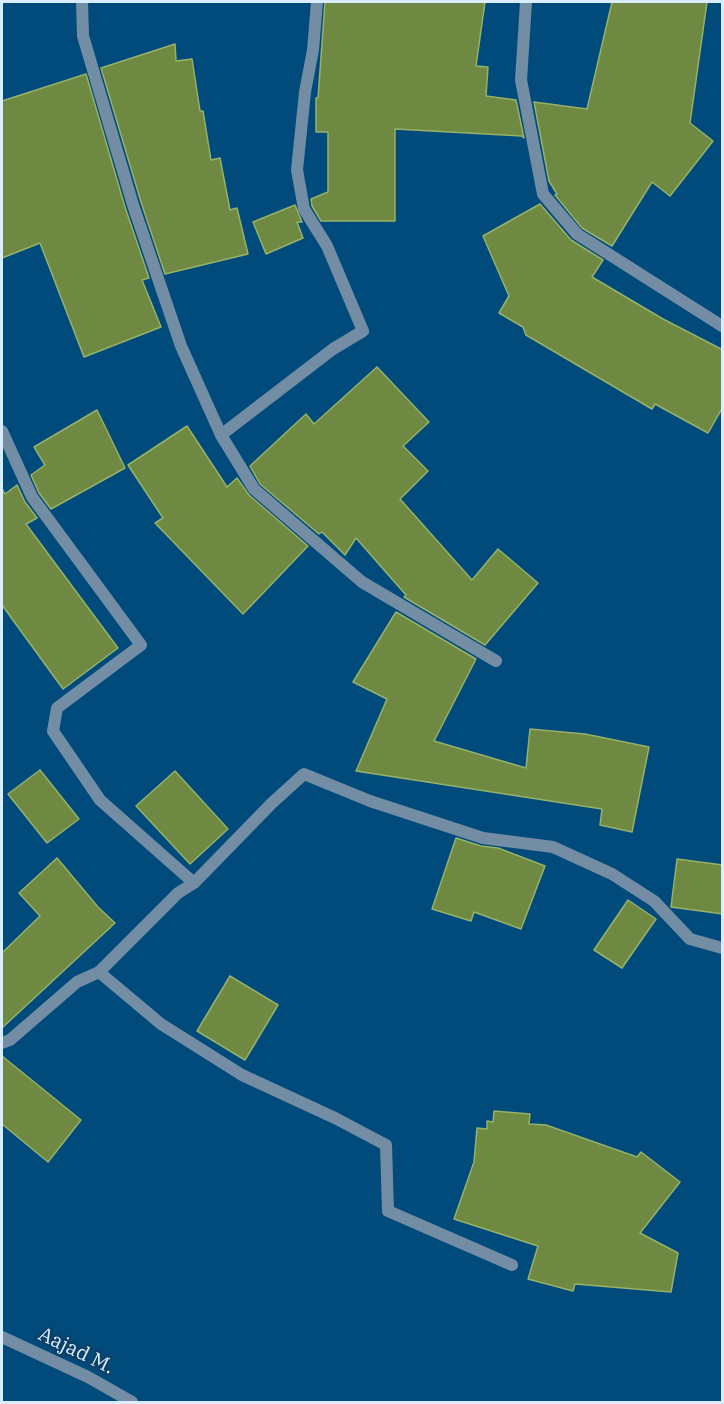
<!DOCTYPE html>
<style>
body{margin:0}
#map{position:relative;width:724px;height:1404px;overflow:hidden;background:#004b7b;font-family:"IBM Plex Serif",serif}
canvas{display:block}
.frame{position:absolute;inset:0;border:3px solid #daedfe;pointer-events:none}
</style>
<div id="map">
<canvas width="724" height="1404"></canvas>
<div class="frame"></div>
</div>
<script>
const ctx = document.querySelector('canvas').getContext('2d');
ctx.lineJoin = 'round';
function fillPath(path, color) { ctx.fillStyle = color; ctx.fill(path, 'evenodd'); }
const poly = rows => new Path2D(rows.map(r => 'M' + r).join(''));
function trace(path, color, width, dash) { ctx.strokeStyle = color; ctx.lineWidth = width; ctx.lineCap = dash ? 'butt' : 'round'; ctx.setLineDash(dash || []); ctx.stroke(path); }
function label(font, color, halo, rows, align = 'center') {
  ctx.font = font + ' "IBM Plex Serif",serif'; ctx.lineWidth = 5; ctx.setLineDash([]); ctx.textBaseline = 'middle'; ctx.strokeStyle = halo; ctx.fillStyle = color; for (const [text, x, y, turn = 0] of rows) {
    ctx.save(); ctx.translate(x, y); ctx.rotate((+turn || 0) * Math.PI / 180); ctx.textAlign = isNaN(turn) ? turn : align; if (halo) ctx.strokeText(text, 0, 0); ctx.fillText(text, 0, 0); ctx.restore();
  }
}
const building = poly([
 [325,2,485,2,476,66,488,67,486,96,516,100,524,138,522,136,395,129,395,221,321,221,312,206,311,199,328,192,328,132,316,132,316,98,318,98,325,2],
 [612,2,707,2,690,123,713,141,670,196,652,182,612,246,582,228,555,195,557,194,549,181,534,102,587,109,612,2],
 [175,44,176,61,192,59,200,111,203,111,211,160,220,158,230,210,237,208,248,254,165,274,141,202,101,68,175,44],
 [86,74,125,207,149,278,142,280,161,327,84,357,40,243,2,258,2,101,86,74],
 [540,204,571,240,603,260,592,277,663,319,723,350,723,407,708,433,655,404,652,409,526,335,523,327,499,313,509,296,483,236,540,204],
 [295,205,302,222,297,222,303,238,266,254,253,222,295,205],
 [377,367,429,422,403,446,428,471,400,499,472,580,498,549,538,583,485,645,404,597,406,595,356,538,345,555,322,532,319,534,260,484,250,466,306,414,314,424,377,367],
 [97,410,125,468,51,509,39,493,31,475,45,465,34,447,97,410],
 [187,426,227,487,237,478,249,495,308,546,243,614,155,523,163,518,128,465,187,426],
 [17,485,25,502,37,518,26,524,118,648,63,689,2,605,2,489,5,494,17,485],
 [396,612,476,659,434,741,526,768,530,729,585,734,649,747,632,832,600,825,602,809,356,771,387,699,353,682,396,612],
 [40,770,79,819,47,843,8,794,40,770],
 [175,771,228,829,190,864,136,806,175,771],
 [456,838,481,846,498,848,545,866,521,929,474,912,471,921,432,909,456,838],
 [57,858,98,907,115,923,2,1028,2,953,40,916,19,893,57,858],
 [677,859,723,865,723,914,671,907,677,859],
 [628,900,656,919,622,968,594,950,628,900],
 [230,976,278,1005,245,1060,197,1031,230,976],
 [2,1056,81,1120,48,1162,2,1124,2,1056],
 [494,1111,530,1114,529,1124,546,1125,637,1157,641,1152,680,1182,640,1233,678,1253,671,1292,575,1284,573,1291,528,1279,538,1246,454,1219,474,1162,477,1128,487,1129,487,1121,493,1122,494,1111]
]);
fillPath(building, '#6f8942');
trace(building, '#96b269', 1.5);
trace(poly([
 [82,2,83,36,133,205,181,346,221,435],
 [317,2,313,50,305,92,297,170,304,209,327,246,363,331,333,349,221,435,254,489,362,582,496,661],
 [526,2,521,80,543,194,577,234,722,326],
 [2,431,32,497,141,645,57,708,53,731,100,800,194,883],
 [99,972,161,1024,242,1075,335,1118,386,1145,388,1211,512,1265],
 [2,1043,10,1040,77,982,99,972,178,893,194,883,272,803,304,774,370,801,483,838,553,847,612,874,654,901,690,939,722,948],
 [2,1337,88,1377,132,1402]
]), '#738da4', 12);
label('20px', '#daedfe', '#0d4065', [
 ["Aajad M.",76,1351,26]
]);
</script>
